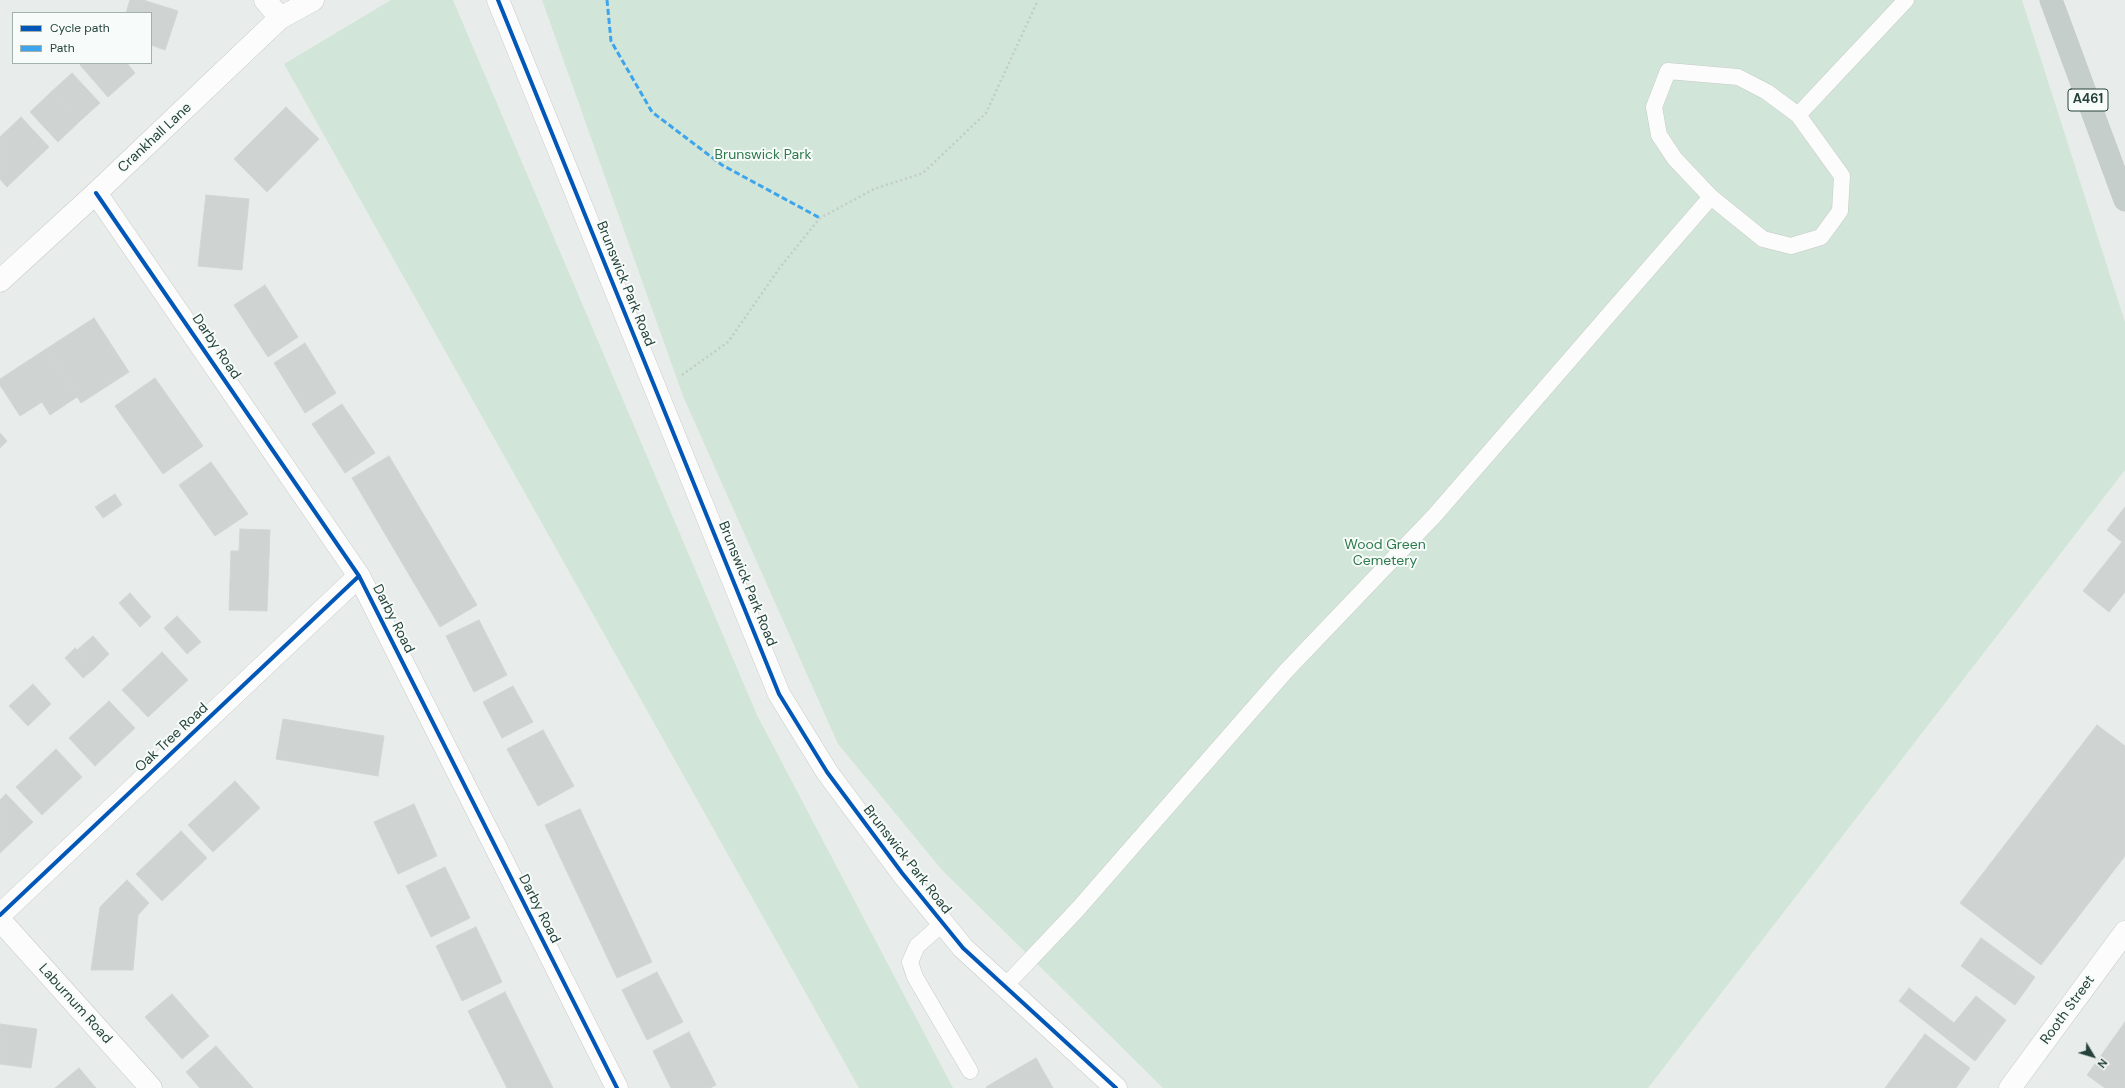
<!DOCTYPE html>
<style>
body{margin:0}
#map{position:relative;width:2125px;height:1088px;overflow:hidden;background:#e8edeb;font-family:"DM Sans",sans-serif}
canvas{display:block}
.legend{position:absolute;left:12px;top:12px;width:140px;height:52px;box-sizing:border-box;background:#f7fbf9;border:1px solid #a3b1ad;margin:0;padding:5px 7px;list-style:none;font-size:12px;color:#24423a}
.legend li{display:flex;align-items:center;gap:8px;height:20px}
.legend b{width:20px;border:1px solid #a3b1ad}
.north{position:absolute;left:2073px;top:1036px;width:40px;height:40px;-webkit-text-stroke:3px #f7fbf9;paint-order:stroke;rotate:128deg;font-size:11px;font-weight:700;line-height:16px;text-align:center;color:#24423a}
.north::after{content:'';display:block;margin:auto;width:14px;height:18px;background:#24423a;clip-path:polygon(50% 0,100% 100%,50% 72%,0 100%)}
</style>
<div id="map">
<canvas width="2125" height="1088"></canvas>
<ul class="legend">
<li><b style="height:5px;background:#0057b8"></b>Cycle path</li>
<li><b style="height:5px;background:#3ea4ec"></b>Path</li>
</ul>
<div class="north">N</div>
</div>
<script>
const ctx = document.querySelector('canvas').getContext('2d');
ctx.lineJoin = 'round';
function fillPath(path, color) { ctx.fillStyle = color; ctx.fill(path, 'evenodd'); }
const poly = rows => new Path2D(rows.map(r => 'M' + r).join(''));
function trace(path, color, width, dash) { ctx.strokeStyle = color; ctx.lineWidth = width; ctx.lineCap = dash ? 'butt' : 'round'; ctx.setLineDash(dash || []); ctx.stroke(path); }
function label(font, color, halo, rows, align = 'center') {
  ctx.font = font + ' "DM Sans",sans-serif'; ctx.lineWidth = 4; ctx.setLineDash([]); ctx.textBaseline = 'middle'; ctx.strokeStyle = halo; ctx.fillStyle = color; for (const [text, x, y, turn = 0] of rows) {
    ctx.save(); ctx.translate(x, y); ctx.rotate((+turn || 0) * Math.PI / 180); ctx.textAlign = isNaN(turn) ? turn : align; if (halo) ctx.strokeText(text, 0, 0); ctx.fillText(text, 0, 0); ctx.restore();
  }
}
fillPath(poly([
 [391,0,453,0,757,715,953,1088,859,1088,284,64],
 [542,0,2022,0,2125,322,2125,470,1648,1088,1163,1088,942,870,838,744,683,396]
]), '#d1e6d8');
const building = poly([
 [130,0,143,0,178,11,165,50,151,45,151,13,126,13,130,0],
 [82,63,127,63,135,73,108,97,80,65,82,63],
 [72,73,100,103,79,122,51,92,72,73],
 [51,92,79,122,58,142,30,112,51,92],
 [286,107,319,139,267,192,234,159,286,107],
 [21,117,49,147,7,187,0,179,0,137,21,117],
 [206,195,249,199,242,270,198,266,206,195],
 [265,285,298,337,268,357,234,305,265,285],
 [94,318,129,372,81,403,46,349,94,318],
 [305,343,336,393,305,413,274,363,305,343],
 [46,349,77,397,50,415,42,402,20,416,0,385,0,379,46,349],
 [155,378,203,446,163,474,115,406,155,378],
 [342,404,375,453,345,473,312,424,342,404],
 [0,433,7,441,0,448,0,433],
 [389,456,477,605,440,627,352,478,389,456],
 [211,462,248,514,215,536,179,485,211,462],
 [115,494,122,505,103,518,95,507,115,494],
 [2125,507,2125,592,2109,612,2083,591,2122,542,2107,530,2125,507],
 [240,529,270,530,267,611,229,610,231,551,239,551,240,529],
 [130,593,151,617,140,627,119,603,130,593],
 [177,616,201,642,187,654,164,628,177,616],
 [479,620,507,675,474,692,446,636,479,620],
 [93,636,109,654,94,669,77,650,93,636],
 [75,648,94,669,83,678,65,658,75,648],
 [162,652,188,680,148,717,122,690,162,652],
 [33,684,51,704,28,726,9,706,33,684],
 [513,686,533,722,502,738,483,702,513,686],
 [109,701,135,728,95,766,69,738,109,701],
 [283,719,384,736,378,776,276,759,283,719],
 [2097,725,2125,746,2125,856,2041,965,1960,903,2097,725],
 [543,730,574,786,538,806,507,749,543,730],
 [56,749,82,777,42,815,16,787,56,749],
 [235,781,260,808,213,852,188,825,235,781],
 [6,794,33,822,0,853,0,800,6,794],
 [414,804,437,856,398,874,374,822,414,804],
 [580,809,652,962,617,978,545,825,580,809],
 [181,831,207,858,162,901,136,874,181,831],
 [445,867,470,918,431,937,406,886,445,867],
 [127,880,149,903,138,915,133,970,91,970,100,907,127,880],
 [476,927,502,982,462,1001,436,946,476,927],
 [1981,938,2035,977,2015,1005,1961,966,1981,938],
 [657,972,683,1022,647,1040,622,990,657,972],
 [1909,988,1954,1023,1976,996,2006,1020,1975,1061,1899,1001,1909,988],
 [505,992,553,1088,507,1088,468,1011,505,992],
 [172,994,209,1036,182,1059,145,1017,172,994],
 [2125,1022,2125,1088,2105,1088,2087,1075,2125,1022],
 [0,1024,37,1029,31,1068,0,1064,0,1024],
 [689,1032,716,1085,710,1088,671,1088,653,1051,689,1032],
 [1925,1034,1970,1068,1956,1088,1885,1088,1925,1034],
 [216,1046,253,1088,200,1088,186,1072,216,1046],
 [1036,1058,1053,1088,987,1088,986,1087,1036,1058],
 [79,1068,96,1088,55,1088,79,1068]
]);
fillPath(building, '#cfd4d2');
trace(building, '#d1d6d4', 1);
const service = poly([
 [1711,197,1675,159,1659,135,1654,107,1668,71,1738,77,1767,92,1798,115],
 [943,923,917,946,910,962,915,977,970,1071],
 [1005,986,1077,910,1286,671,1435,515,1711,197,1763,239,1791,246,1821,237,1840,211,1842,176,1798,115,1906,0]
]);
const minor = poly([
 [265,0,280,18],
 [498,0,779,694,827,772,902,873,963,948,1116,1088],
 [96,193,359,576,617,1088],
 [0,915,359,576],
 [0,920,151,1088],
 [2010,1088,2125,932]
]);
const tertiary = poly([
 [0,281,96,193,280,18,313,0]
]);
const trunk = poly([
 [2051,0,2125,200]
]);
trace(service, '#c5cac8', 17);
trace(minor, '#c5cac8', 23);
trace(tertiary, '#c5cac8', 23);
trace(trunk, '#c3ccc9', 23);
trace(poly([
 [682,375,728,342,781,266,820,218,874,189,923,173,986,113,1038,0]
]), '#c3ccca', 2.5, [2, 3]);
trace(service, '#fcfcfc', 16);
trace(minor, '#fcfcfc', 22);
trace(tertiary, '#fcfcfc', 22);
trace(trunk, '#c6cecc', 22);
trace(poly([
 [607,0,611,41,652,112,722,165,820,218]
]), '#3ea4ec', 3, [6, 3]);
trace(poly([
 [498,0,779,694,827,772,902,873,963,948,1116,1088],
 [96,193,359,576,617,1088],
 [0,915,359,576]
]), '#0057b8', 4);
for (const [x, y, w] of [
 [2088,100,40]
]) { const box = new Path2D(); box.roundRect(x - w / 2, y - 11, w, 22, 3); ctx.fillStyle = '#f7fbf9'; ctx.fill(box); trace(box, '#24423a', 1); }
label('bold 13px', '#24423a', null, [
 ["A461",2088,100]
]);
label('14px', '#24423a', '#f7fbf9', [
 ["Crankhall Lane",155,138,-43],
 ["Brunswick Park Road",625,284,68],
 ["Darby Road",216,347,56],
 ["Brunswick Park Road",747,584,68],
 ["Darby Road",393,619,63],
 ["Oak Tree Road",172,738,-43],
 ["Brunswick Park Road",907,860,52],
 ["Darby Road",539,909,63],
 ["Laburnum Road",75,1004,48],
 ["Rooth Street",2068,1010,-54]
]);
label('14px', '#2d7a4b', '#f7fbf9', [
 ["Brunswick Park",763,155],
 ["Wood Green",1385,545],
 ["Cemetery",1385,561]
]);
</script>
